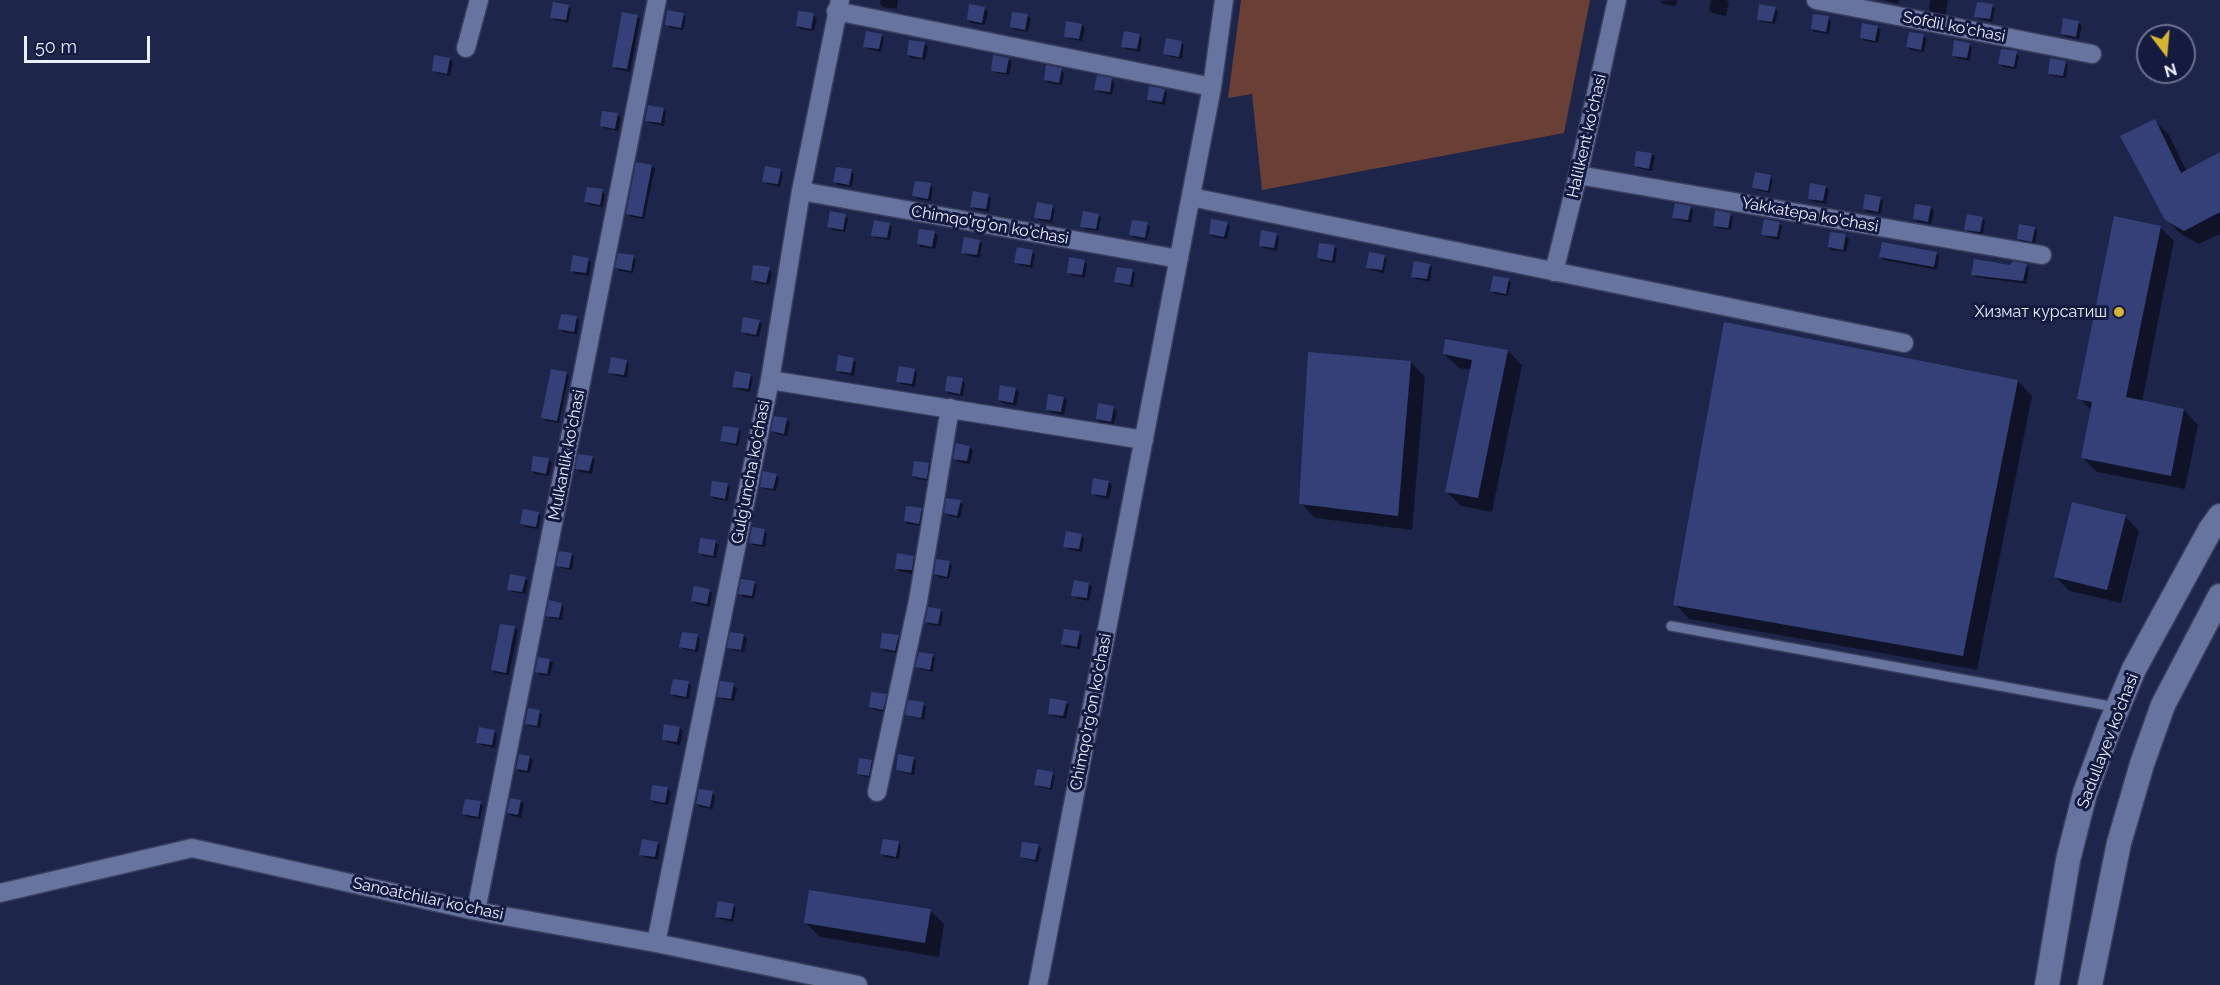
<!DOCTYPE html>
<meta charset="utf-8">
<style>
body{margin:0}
#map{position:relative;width:2220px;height:985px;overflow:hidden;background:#1e254b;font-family:Raleway,sans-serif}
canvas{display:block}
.north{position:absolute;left:2136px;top:24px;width:60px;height:60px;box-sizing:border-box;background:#151b40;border:2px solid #6b708c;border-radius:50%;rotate:164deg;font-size:16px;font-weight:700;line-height:24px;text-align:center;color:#ebeffe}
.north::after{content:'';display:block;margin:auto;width:21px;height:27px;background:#d8b434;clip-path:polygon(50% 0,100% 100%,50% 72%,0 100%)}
.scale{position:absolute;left:24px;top:36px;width:126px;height:27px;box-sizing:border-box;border:3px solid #ebeffe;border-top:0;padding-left:8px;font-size:18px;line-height:21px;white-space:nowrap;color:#ebeffe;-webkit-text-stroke:4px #151b40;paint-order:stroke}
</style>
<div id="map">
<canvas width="2220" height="985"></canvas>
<div class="north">N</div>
<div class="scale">50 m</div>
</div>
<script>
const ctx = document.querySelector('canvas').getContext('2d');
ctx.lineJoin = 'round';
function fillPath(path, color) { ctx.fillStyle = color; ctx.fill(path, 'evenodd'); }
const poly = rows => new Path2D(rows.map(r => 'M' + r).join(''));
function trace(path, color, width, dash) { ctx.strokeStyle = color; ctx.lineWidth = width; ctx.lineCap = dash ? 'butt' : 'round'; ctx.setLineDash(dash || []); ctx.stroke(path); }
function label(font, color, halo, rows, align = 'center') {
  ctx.font = font + ' Raleway,sans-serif'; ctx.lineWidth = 6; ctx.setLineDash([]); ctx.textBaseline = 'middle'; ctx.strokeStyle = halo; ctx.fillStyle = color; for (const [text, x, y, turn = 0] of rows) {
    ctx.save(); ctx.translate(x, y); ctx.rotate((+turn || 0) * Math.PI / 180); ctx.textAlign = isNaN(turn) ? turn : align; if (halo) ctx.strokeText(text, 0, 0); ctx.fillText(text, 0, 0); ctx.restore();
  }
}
fillPath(poly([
 [1241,0,1590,0,1564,133,1262,190,1252,94,1228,98]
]), '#6a3f36');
fillPath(poly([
 [881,0,898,0,897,9,883,7,880,4],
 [1677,0,1676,6,1663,4,1659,1],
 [1711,0,1726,0,1729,2,1726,16,1712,13,1709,10],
 [1883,0,1899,0,1898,4],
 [1930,0,1948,0,1946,14,1932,12,1929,9],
 [568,6,571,9,568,23,555,20,552,17],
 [1992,6,1995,9,1992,22,1979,19,1976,16],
 [1775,8,1778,11,1775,24,1762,22,1758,19],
 [985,9,988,12,985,25,971,23,968,20],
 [683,14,686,17,683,30,670,28,667,25],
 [813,15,817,18,814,31,800,29,797,26],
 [637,16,640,19,630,72,616,69,613,66],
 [1028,16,1031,19,1028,32,1015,30,1011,27],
 [1828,18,1831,21,1829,34,1815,32,1812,29],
 [2079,23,2082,26,2079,39,2066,37,2062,33],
 [1082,25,1085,28,1082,41,1069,39,1066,36],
 [1878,27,1881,30,1878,43,1865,41,1861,38],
 [1910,33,1924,36,1927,39,1924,52,1911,50,1907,47],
 [881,35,884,38,881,52,868,49,865,46],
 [1139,35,1142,38,1140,52,1126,49,1123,46],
 [1181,42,1184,45,1182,59,1168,56,1165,53],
 [925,44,928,47,925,60,911,58,908,55],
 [1969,44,1972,47,1970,61,1956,58,1953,55],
 [2016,53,2019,56,2016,69,2003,67,2000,64],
 [450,59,453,62,450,76,437,73,433,70],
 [1009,59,1012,62,1009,75,996,73,993,70],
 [2065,62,2068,65,2066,78,2052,76,2049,73],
 [1061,70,1064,73,1062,85,1048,83,1045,80],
 [1098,77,1112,80,1115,83,1112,95,1099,92,1096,89],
 [1164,90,1167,93,1165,105,1151,102,1148,99],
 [663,109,666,112,664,126,650,123,647,120],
 [604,112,618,115,621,118,618,131,604,128,601,125],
 [2155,121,2169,135,2187,172,2220,154,2220,234,2199,244,2181,234,2166,219],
 [1652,154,1655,157,1652,171,1638,168,1635,165],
 [652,166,655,169,644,219,631,217,628,214],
 [780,170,783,173,780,187,767,184,764,181],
 [851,171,854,174,852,187,838,185,835,182],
 [1770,176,1773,180,1770,193,1757,190,1754,187],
 [930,185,933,188,931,201,917,199,914,196],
 [1826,187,1829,190,1826,204,1812,201,1809,198],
 [602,191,605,194,603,207,589,205,586,202],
 [988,195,991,198,989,212,975,209,972,206],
 [1880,198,1883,201,1881,214,1867,212,1864,209],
 [1052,206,1055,210,1052,223,1039,220,1036,217],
 [1917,206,1931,208,1934,211,1931,224,1918,222,1914,219],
 [1690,207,1693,210,1691,223,1677,220,1674,217],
 [1730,214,1733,217,1731,230,1717,228,1714,225],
 [845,215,848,219,845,232,832,230,829,226],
 [1098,215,1101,218,1098,231,1085,229,1082,226],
 [1982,218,1985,221,1983,235,1969,232,1966,229],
 [1227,223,1230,226,1227,239,1214,237,1210,234],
 [1779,223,1782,226,1779,240,1766,237,1763,234],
 [889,224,892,227,890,240,876,238,873,235],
 [1147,224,1150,227,1147,240,1134,238,1131,235],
 [2160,227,2174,241,2142,402,2184,410,2198,425,2185,489,2097,472,2082,457,2092,411,2079,398],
 [2034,228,2037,231,2035,244,2021,242,2018,239],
 [935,233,938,236,935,249,921,247,918,244],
 [1276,234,1279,237,1277,251,1263,248,1260,245],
 [1846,236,1849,239,1846,252,1832,250,1829,247],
 [979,241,982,244,980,258,966,255,963,252],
 [1334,246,1337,249,1335,263,1321,261,1318,257],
 [1032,251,1035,255,1032,268,1019,265,1016,262],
 [1936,253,1939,256,1937,270,1884,260,1881,257],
 [1384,256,1387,259,1384,273,1371,270,1368,267],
 [633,257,636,260,633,273,620,271,617,268],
 [588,259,591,262,589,276,575,274,572,270],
 [1084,261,1087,264,1085,278,1071,275,1068,272],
 [1429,265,1432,268,1430,282,1416,279,1413,276],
 [2026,265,2029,268,2026,284,1976,277,1973,274],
 [769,269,772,272,769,285,756,283,753,280],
 [1132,270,1135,274,1133,287,1119,284,1116,281],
 [1508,280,1511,283,1508,296,1495,294,1492,291],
 [576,318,579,321,577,334,563,332,560,329],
 [759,321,762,324,759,337,746,335,743,332],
 [1508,351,1522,365,1492,512,1461,506,1446,491,1472,370,1459,368,1444,354],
 [853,359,856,362,854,376,840,373,837,370],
 [626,361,629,364,627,378,613,375,610,372],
 [1411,362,1425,377,1412,530,1315,518,1301,503],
 [914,370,917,373,915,387,901,384,898,381],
 [566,373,569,376,559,423,546,421,543,418],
 [750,375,753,378,750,392,737,389,734,386],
 [962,380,965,383,963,396,949,394,946,391],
 [2018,381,2032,396,1977,670,1689,619,1675,604],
 [1016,389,1019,392,1016,406,1003,403,999,400],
 [1064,398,1067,401,1064,415,1050,412,1047,409],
 [1114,408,1117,411,1114,424,1100,422,1097,418],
 [787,420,790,423,787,436,776,434,773,431],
 [738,429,741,432,738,446,725,443,722,440],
 [970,447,973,450,970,464,958,462,955,458],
 [592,457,595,460,592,474,580,472,577,469],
 [549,460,552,463,549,476,535,474,532,471],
 [929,464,932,467,930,481,917,479,913,476],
 [776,475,779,478,776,491,765,489,762,486],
 [1109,482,1112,486,1109,499,1096,496,1093,493],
 [727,485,730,488,728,501,714,499,711,496],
 [960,502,963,505,960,518,949,516,946,513],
 [921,510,924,513,922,526,908,524,905,521],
 [538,513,541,516,538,529,525,527,522,524],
 [2125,516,2139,531,2121,603,2070,591,2055,577],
 [764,531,767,534,765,547,753,545,750,542],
 [1081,535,1084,538,1082,552,1068,549,1065,546],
 [716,542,719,545,716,558,703,556,700,553],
 [571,554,574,557,572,570,561,568,558,565],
 [913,557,916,560,913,574,899,571,896,568],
 [949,563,952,566,949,579,939,577,935,574],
 [525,578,528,581,526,594,512,592,509,589],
 [754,582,757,585,754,599,743,597,740,593],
 [1089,584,1092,587,1089,601,1076,598,1073,595],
 [709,590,712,593,710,607,696,604,693,601],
 [561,604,564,607,562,620,551,618,548,615],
 [940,610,943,613,941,626,930,625,927,622],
 [515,628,518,631,509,675,495,673,492,670],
 [1079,633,1082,636,1080,649,1066,647,1063,644],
 [697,636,700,639,698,652,684,649,681,646],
 [744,636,747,639,744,652,732,650,729,647],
 [898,637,901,640,898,653,885,651,882,648],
 [932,655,935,658,933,672,920,669,917,666],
 [549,660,553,663,550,676,540,675,537,671],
 [688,683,691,686,689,699,675,697,672,694],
 [733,685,737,688,734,701,722,699,719,696],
 [886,695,889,698,886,712,874,710,871,707],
 [1066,702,1069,705,1066,719,1053,716,1050,713],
 [923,704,926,707,924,720,910,716,907,713],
 [539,711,542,715,540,728,529,726,526,723],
 [680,728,683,731,680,745,666,742,663,739],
 [494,731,497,734,495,748,481,745,478,742],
 [530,757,533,760,530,773,520,772,517,769],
 [913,758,916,761,914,775,900,772,897,769],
 [872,762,875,765,872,778,861,776,858,773],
 [1052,773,1055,776,1052,790,1039,787,1036,784],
 [668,789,671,792,668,805,654,803,651,800],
 [712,793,715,796,713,809,700,807,697,804],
 [521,801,524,804,521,818,512,816,508,813],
 [480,803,483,806,480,819,467,817,464,814],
 [657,843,660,846,658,860,644,857,641,854],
 [898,843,901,846,899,859,885,857,882,854],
 [1038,845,1041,848,1038,862,1025,859,1022,856],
 [733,905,736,908,733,922,720,919,717,916],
 [930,910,944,924,939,957,820,937,806,923]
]), '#0007');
fillPath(poly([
 [553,2,569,5,566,20,550,18],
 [1977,2,1993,4,1990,19,1974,17],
 [969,4,985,7,982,23,967,20],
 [1759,4,1776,7,1772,22,1757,20],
 [667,10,684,13,681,28,665,25],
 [798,11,814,13,811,29,796,26],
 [622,12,638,15,627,69,612,67],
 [1012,12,1028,14,1025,30,1010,27],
 [1813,14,1829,16,1826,32,1811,29],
 [2063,18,2079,21,2076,37,2061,34],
 [1066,21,1082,24,1079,39,1064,37],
 [1862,23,1878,26,1875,41,1860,38],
 [866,31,882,34,879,49,863,47],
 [1124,31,1140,34,1137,49,1121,47],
 [1909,32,1924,34,1921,50,1906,47],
 [1166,38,1182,41,1179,57,1163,54],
 [909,40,925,42,922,58,907,55],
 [1954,40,1970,43,1967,58,1952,56],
 [2001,49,2017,51,2014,67,1998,64],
 [434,55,450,58,447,74,432,71],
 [993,55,1009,58,1006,73,991,71],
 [2050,58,2066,61,2063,76,2048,74],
 [1046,65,1062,68,1059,83,1044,80],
 [1097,75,1112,78,1110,92,1094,90],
 [1149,86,1165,89,1162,102,1147,100],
 [648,105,664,108,661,123,645,121],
 [602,111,618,113,615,129,600,126],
 [2155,119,2181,173,2220,152,2220,212,2184,231,2165,220,2120,136],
 [1636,151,1652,153,1649,169,1634,166],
 [636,162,652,165,642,217,626,214],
 [765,166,781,169,778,184,762,182],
 [836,167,852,169,849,185,833,182],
 [1755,172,1771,175,1768,191,1752,188],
 [915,181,931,183,928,199,912,196],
 [1810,183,1826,186,1823,201,1808,199],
 [587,187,603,189,600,205,584,202],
 [973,191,989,194,986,209,970,207],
 [1865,194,1881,197,1878,212,1863,209],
 [1037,202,1053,205,1050,220,1034,218],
 [1675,203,1691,206,1688,220,1672,218],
 [1915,204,1931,206,1928,222,1913,219],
 [1715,210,1731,213,1728,228,1713,226],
 [830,211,846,214,843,230,827,227],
 [1083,211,1099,214,1096,229,1080,227],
 [1967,214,1983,217,1980,232,1964,230],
 [2114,216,2161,226,2126,397,2184,409,2171,476,2081,458,2092,402,2077,399],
 [1211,219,1228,222,1224,237,1209,234],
 [1764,219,1780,222,1777,237,1761,235],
 [874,220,890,223,887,238,871,236],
 [1132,220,1148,222,1145,238,1129,235],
 [2019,224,2035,227,2032,242,2017,239],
 [919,229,935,231,932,247,917,244],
 [1261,230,1277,233,1274,248,1259,246],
 [1830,232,1846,234,1843,250,1828,247],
 [964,237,980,240,977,255,961,253],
 [1882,242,1937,252,1934,267,1879,257],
 [1319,243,1335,245,1332,261,1317,258],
 [1017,247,1033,250,1030,265,1014,263],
 [1369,252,1385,255,1382,270,1366,268],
 [618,253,634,255,631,271,615,268],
 [573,255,589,258,586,273,570,271],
 [1069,257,1085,260,1082,275,1067,273],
 [1974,259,2010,265,2013,261,2027,264,2023,281,1971,275],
 [1414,261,1430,264,1427,279,1411,277],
 [753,265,770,267,766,283,751,280],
 [1117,267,1133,269,1130,285,1114,282],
 [1493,276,1509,278,1506,294,1490,291],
 [561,314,577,316,574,332,558,329],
 [743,317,760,320,756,335,741,332],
 [1724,322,2018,380,1963,656,1673,605],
 [1445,339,1508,350,1478,498,1445,492,1472,360,1443,354],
 [1308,352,1411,361,1398,516,1299,504],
 [838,355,854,358,851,373,836,371],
 [611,357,627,360,624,375,608,373],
 [899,366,915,369,912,384,896,382],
 [551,369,567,372,557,421,541,418],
 [735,371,751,374,748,389,732,387],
 [947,376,963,378,960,394,945,391],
 [1000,385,1016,388,1013,403,998,400],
 [1048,394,1064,397,1061,412,1046,410],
 [1098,403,1114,406,1111,422,1096,419],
 [774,416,787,418,784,434,771,431],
 [723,426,739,428,736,444,720,441],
 [956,443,970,446,967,461,953,459],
 [578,454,593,456,589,471,575,469],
 [533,456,549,458,546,474,531,471],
 [914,461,929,463,927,479,912,476],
 [763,471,777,474,773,489,760,487],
 [1093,478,1109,481,1106,496,1091,494],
 [712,481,728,483,725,499,710,496],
 [946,498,961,500,957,516,944,513],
 [2072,502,2126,515,2107,590,2054,577],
 [906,506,922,508,919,524,904,521],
 [523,509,539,512,536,527,520,524],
 [752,527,765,529,762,545,749,543],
 [1066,531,1082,534,1079,549,1063,547],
 [700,538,716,540,713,556,698,553],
 [559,551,572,553,569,568,556,566],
 [897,553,914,556,912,570,895,569],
 [936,559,950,561,947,577,934,574],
 [510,574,526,577,522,592,507,590],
 [741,579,755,581,752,596,738,594],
 [1074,580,1089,583,1087,598,1071,596],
 [694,586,710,589,707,604,691,601],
 [549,600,562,603,559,618,546,616],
 [928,607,941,609,938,624,925,622],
 [500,624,515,626,506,673,491,670],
 [1064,629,1080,631,1077,647,1061,644],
 [682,632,698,634,695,650,679,647],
 [730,632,744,634,741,650,727,648],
 [882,633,899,635,895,651,880,648],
 [919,652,933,654,930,670,915,667],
 [538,657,550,659,547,674,535,672],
 [673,679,689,681,686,697,670,694],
 [720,681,734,683,731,699,717,697],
 [871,692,887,694,883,710,869,707],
 [1050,698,1067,701,1063,716,1048,714],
 [908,700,924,702,921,718,905,715],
 [528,708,540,710,537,726,525,724],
 [664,724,680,727,677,742,662,740],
 [479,727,495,730,492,745,476,743],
 [519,754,530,756,527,771,516,769],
 [898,754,914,757,911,773,896,770],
 [859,758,872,760,869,776,857,774],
 [1037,769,1053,772,1050,788,1034,785],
 [652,785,668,787,665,803,650,800],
 [699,789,713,791,710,807,696,804],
 [510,798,521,800,518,815,507,813],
 [465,799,481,801,478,817,462,814],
 [642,839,658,842,655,857,639,855],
 [883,839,899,841,896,857,880,854],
 [1022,842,1039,844,1035,860,1020,857],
 [809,890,931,909,925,943,804,923],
 [718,901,734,904,731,919,715,917]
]), '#354079');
const service = poly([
 [1671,626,2115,707]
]);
const minor = poly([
 [1816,0,2092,54],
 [836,11,1212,87],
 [466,48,479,0],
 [1578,175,2042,255],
 [801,191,1179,259],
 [1191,197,1904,343],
 [1554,272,1578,175,1617,0],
 [770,380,1144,440],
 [877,792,918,601,950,408],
 [0,893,192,848,476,911,656,943,858,985],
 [476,911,657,0],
 [656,943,770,380,801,191,840,0],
 [1038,985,1212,87,1224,0]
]);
const secondary = poly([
 [2047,985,2068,860,2085,793,2109,728,2134,669,2210,530,2220,516],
 [2090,985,2119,843,2142,764,2163,705,2220,596]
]);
trace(service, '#3b3e5d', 12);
trace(minor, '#3b3e5d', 21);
trace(secondary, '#3b3e5d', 27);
trace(service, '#6874a0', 9);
trace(minor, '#6874a0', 18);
trace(secondary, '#6874a0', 24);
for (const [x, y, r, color] of [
 [2119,312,6,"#d8b434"]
]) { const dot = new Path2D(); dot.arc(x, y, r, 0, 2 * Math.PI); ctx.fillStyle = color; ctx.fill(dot); trace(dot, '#151b40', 2); }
label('16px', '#ebeffe', '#151b40', [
 ["Sofdil ko'chasi",1954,27,11],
 ["Halilkent ko'chasi",1587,136,-77],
 ["Yakkatepa ko'chasi",1810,215,10],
 ["Chimqo'rg'on ko'chasi",990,225,10],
 ["Mulkanlik ko'chasi",567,455,-79],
 ["Gulg'uncha ko'chasi",751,472,-79],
 ["Chimqo'rg'on ko'chasi",1091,712,-79],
 ["Sadullayev ko'chasi",2108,741,-69],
 ["Sanoatchilar ko'chasi",428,899,12]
]);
label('16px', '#ebeffe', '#151b40', [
 ["Хизмат курсатиш",2107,312]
], 'right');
</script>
